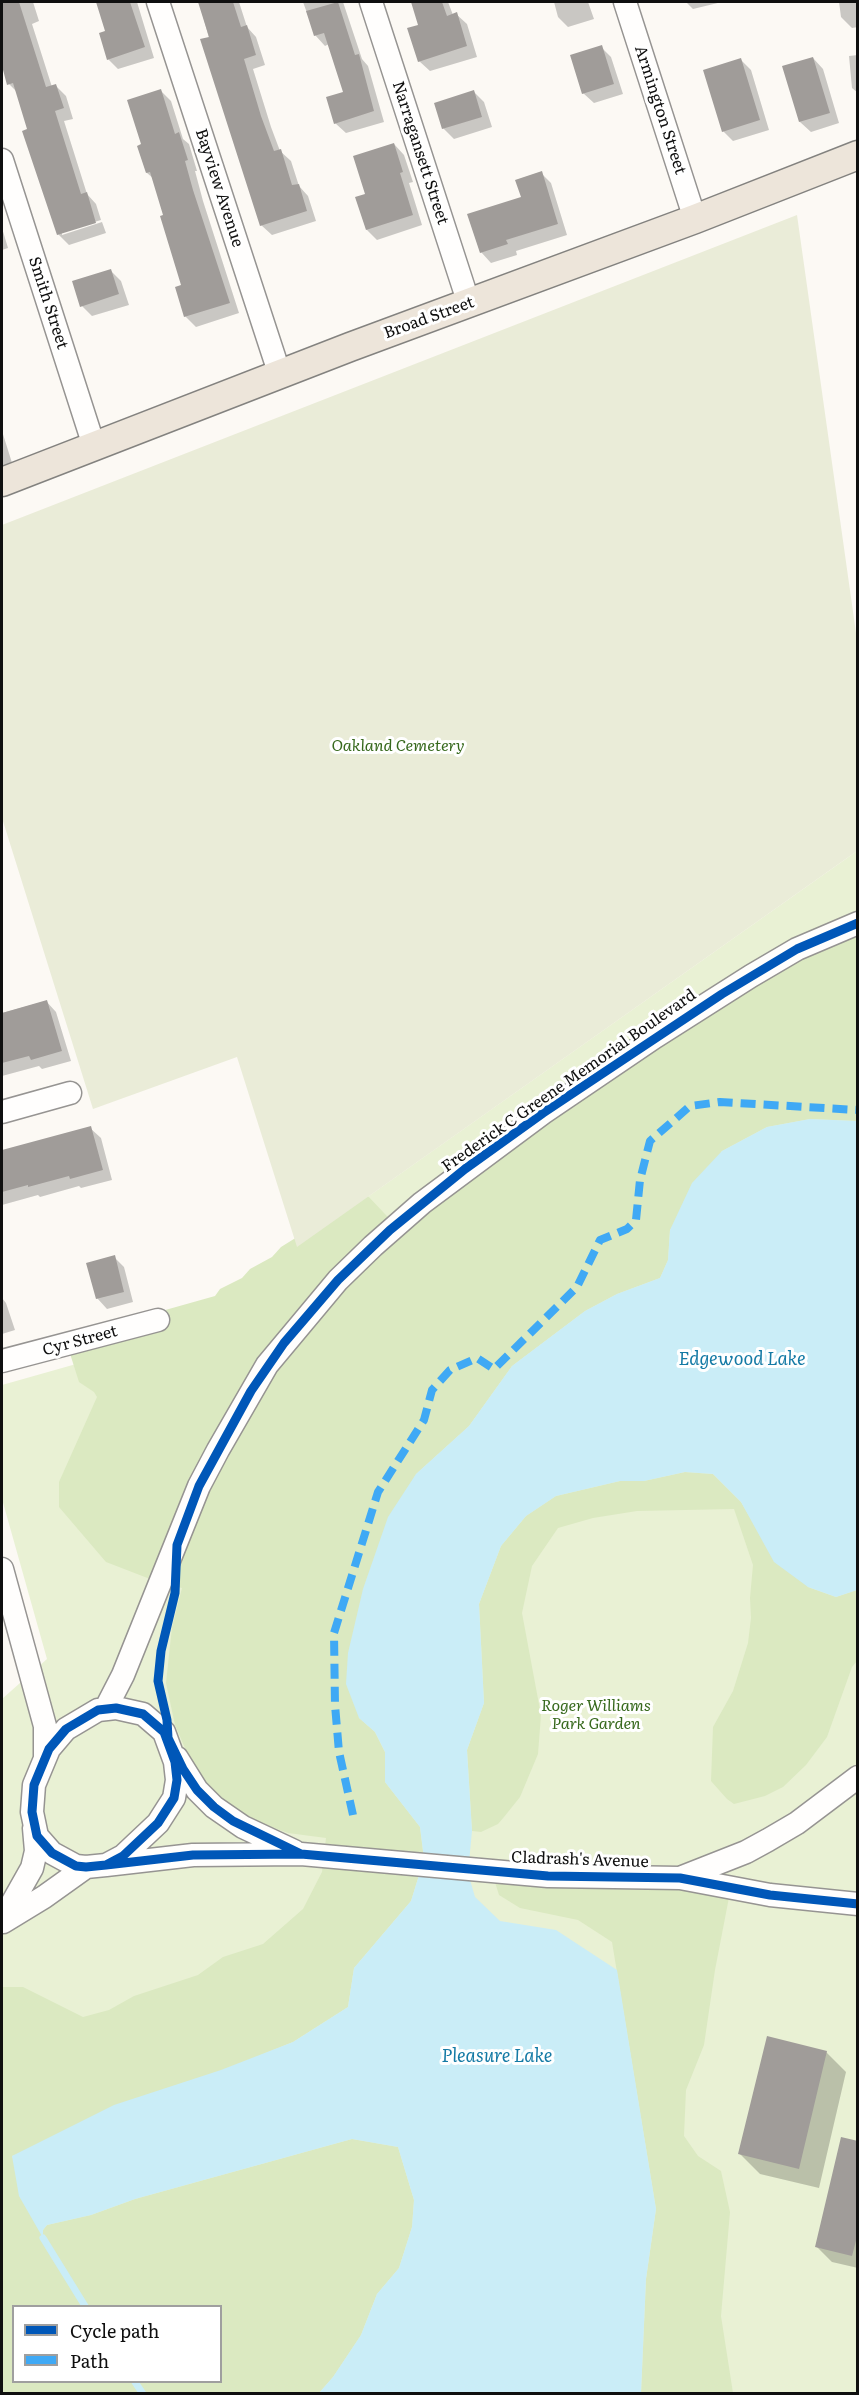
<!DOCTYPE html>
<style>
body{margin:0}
#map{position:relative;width:859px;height:2395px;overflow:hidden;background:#fcf9f4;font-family:Literata,serif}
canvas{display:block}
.frame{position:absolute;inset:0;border:3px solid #0f0f0f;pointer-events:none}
.legend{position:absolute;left:12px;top:2305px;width:210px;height:78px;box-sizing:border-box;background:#fff;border:2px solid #9f9f9f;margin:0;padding:8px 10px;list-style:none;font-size:18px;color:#0f0f0f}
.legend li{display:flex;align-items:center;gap:12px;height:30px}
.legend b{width:30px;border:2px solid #9f9f9f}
</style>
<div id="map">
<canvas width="859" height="2395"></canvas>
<div class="frame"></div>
<ul class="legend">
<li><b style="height:8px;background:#0057b8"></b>Cycle path</li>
<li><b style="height:8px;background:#3fa9f5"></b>Path</li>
</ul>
</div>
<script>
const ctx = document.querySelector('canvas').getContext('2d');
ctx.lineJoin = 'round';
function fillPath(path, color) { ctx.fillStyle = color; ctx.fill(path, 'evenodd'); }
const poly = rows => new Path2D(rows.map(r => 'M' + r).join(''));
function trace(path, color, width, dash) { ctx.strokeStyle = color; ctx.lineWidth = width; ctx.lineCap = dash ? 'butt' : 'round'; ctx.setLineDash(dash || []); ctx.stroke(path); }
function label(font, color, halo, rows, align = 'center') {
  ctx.font = font + ' Literata,serif'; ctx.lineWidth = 6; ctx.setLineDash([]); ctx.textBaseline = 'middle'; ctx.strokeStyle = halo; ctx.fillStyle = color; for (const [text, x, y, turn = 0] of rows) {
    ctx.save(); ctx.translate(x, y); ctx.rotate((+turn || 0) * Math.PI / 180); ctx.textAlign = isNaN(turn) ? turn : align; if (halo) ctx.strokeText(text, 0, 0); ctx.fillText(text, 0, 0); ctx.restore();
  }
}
fillPath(poly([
 [857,851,857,2393,2,2393,2,1699,47,1659,2,1499,2,1385,168,1338],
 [14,2306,220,2306,220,2382,14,2382]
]), '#e9f1d4');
fillPath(poly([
 [857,929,857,1121,810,1119,767,1127,722,1151,670,1230,668,1260,660,1278,617,1294,585,1311,512,1366,469,1426,416,1474,359,1718,375,1732,385,1752,385,1782,420,1827,424,1859,411,1901,354,1968,348,2007,293,2042,12,2156,43,2236,43,2230,47,2225,91,2215,135,2199,352,2139,398,2147,414,2200,412,2227,399,2268,377,2294,361,2335,333,2377,319,2393,2,2394,2,1987,23,1987,83,2017,109,2010,134,1996,198,1975,223,1957,263,1944,303,1909,322,1872,326,1838,288,1833,253,1820,222,1799,205,1782,191,1762,175,1725,166,1683,172,1627,182,1588,163,1584,106,1562,59,1507,59,1482,97,1397,94,1392,79,1382,66,1341,73,1336,215,1296,220,1289,242,1278,250,1269,272,1257,281,1247,366,1194,402,1232,445,1194,728,998],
 [14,2306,220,2306,220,2382,14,2382],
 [685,1472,713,1474,741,1502,755,1526,808,1587,836,1597,857,1590,857,1661,852,1667,827,1737,806,1765,783,1787,765,1796,734,1804,727,1799,711,1781,713,1727,733,1691,748,1643,751,1618,750,1598,753,1565,734,1509,637,1511,593,1518,558,1528,532,1566,522,1613,541,1715,538,1754,520,1797,504,1817,498,1824,481,1832,472,1831,467,1750,484,1703,479,1604,501,1546,526,1516,556,1496,620,1481,644,1481],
 [490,1866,731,1887,715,1970,704,2045,686,2090,684,2136,698,2156,721,2171,730,2212,721,2316,733,2393,641,2393,646,2279,656,2209,612,1942,578,1920,520,1908,499,1895]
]), '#dbe9c1');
fillPath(poly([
 [797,215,857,640,857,851,297,1247,237,1057,93,1109,2,818,2,525]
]), '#eaecd8');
fillPath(poly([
 [810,1119,857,1121,857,1590,836,1597,808,1587,774,1562,741,1502,713,1474,685,1472,644,1481,620,1481,556,1496,526,1516,501,1546,479,1604,484,1703,467,1750,472,1831,468,1873,475,1897,500,1921,556,1930,617,1970,656,2209,646,2279,641,2393,319,2393,333,2377,361,2335,377,2294,399,2268,412,2227,414,2200,398,2147,352,2139,135,2199,91,2215,47,2225,43,2230,43,2238,19,2196,12,2156,114,2105,221,2070,293,2042,348,2007,354,1968,411,1901,424,1859,420,1827,385,1782,385,1752,375,1732,359,1718,346,1684,348,1653,363,1589,388,1517,416,1474,469,1426,512,1366,585,1311,617,1294,660,1278,668,1260,670,1230,692,1183,722,1151,767,1127]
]), '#caedf7');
fillPath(poly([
 [2,2,33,2,39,21,32,24,52,87,56,86,66,96,73,119,64,121,87,194,96,204,101,220,62,232,62,235,102,222,106,233,69,245,58,234,17,92,9,84,2,61],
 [97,2,137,2,154,58,118,69,108,59,107,32],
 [199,2,239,2,247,27,256,37,265,65,253,69,271,127,280,151,291,161,299,186,308,196,316,221,272,235,261,225],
 [303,2,343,2,362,59,368,66,384,122,346,133,335,123,345,93,329,44,325,46,315,35],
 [412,2,448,2,453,15,456,14,467,24,477,57,430,71,419,61,420,26],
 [554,2,588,2,594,19,568,27,558,17],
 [686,2,722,2,693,9],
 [839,2,858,2,858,27,852,28,841,17],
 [601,47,611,57,623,94,594,103,583,93],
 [858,55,858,93,852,88,849,56],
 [813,58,823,69,839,123,811,132,800,122],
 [741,60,751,70,769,130,733,141,723,131],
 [161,91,171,101,183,139,189,144,197,171,195,171,203,201,239,313,196,327,185,316,183,286,154,179,147,173,143,145],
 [474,92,484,102,492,127,454,139,443,128],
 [394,144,404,155,413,182,409,183,422,225,377,240,367,230,367,195],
 [541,173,551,183,567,235,516,251,517,255,491,263,481,252],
 [2,228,8,248,2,250],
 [111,271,121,281,129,305,92,316,82,306],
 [2,431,13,466,2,470],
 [46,1001,56,1012,71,1061,42,1069,39,1066,2,1076,2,1013],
 [90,1128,101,1138,112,1180,81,1188,79,1186,40,1197,38,1195,2,1205,2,1151],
 [114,1257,124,1267,133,1302,107,1309,97,1298],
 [2,1298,6,1303,15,1330,2,1334],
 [826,2052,846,2072,819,2188,760,2174,740,2154],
 [858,2142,858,2268,832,2262,817,2247]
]), '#0003');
trace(poly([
 [43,2238,85,2306],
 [135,2382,143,2394]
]), '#caedf7', 7);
fillPath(poly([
 [2,2,19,2,46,87,56,84,64,108,55,111,81,194,87,192,96,223,57,235,22,131,27,129,13,83,7,85,2,66],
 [96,2,130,2,145,47,107,60,99,33,105,31],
 [198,2,233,2,241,27,247,25,256,55,244,59,261,116,274,151,281,149,292,185,299,184,307,211,260,226,200,39,209,37],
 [338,2,355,55,359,54,374,111,334,124,326,97,343,92,324,33,314,36,306,11],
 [411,2,442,2,447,16,457,12,467,46,418,62,407,28,418,25],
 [602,45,614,84,582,94,570,55],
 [813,57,830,113,799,122,782,66],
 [741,58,760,120,722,132,703,70],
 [161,89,175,134,179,132,188,160,185,161,193,190,230,303,184,317,175,287,181,285,160,216,163,215,150,172,146,173,137,146,141,144,127,100],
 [474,90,482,117,442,129,434,103],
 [394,143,403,172,400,173,413,215,366,230,355,197,365,194,353,156],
 [542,171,558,224,506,240,508,244,480,253,467,214,521,197,515,180],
 [111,269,119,294,80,307,72,281],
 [47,1000,62,1051,31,1060,29,1056,2,1063,2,1013],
 [91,1126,103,1170,70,1179,69,1176,28,1187,28,1185,2,1192,2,1150],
 [115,1255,124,1292,96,1299,86,1263],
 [767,2036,827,2051,799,2169,738,2154],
 [841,2137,858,2141,858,2233,852,2256,815,2247]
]), '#a09c99');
const minor = poly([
 [158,2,280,375],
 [371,2,469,304],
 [625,2,695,219],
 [2,160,94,446],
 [2,1112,70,1093],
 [2,1361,158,1320],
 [2,1569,45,1726,45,1756],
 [106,1708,123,1675,199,1486,218,1450,267,1365,338,1280,373,1246,422,1203,543,1113,655,1037,751,976,797,949,858,923],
 [116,1708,143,1714,164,1732,175,1762,177,1780,174,1798,158,1823,123,1856,106,1865,86,1867,76,1866,52,1853,37,1836,32,1812,34,1785,49,1749,66,1729,98,1710,116,1708],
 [177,1758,197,1790,214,1807,243,1827,294,1851],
 [106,1865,193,1855,301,1854,548,1876,680,1878,770,1895,858,1904],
 [680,1878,746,1852,768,1840,797,1823,858,1777],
 [2,1921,32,1868,36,1851,34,1828],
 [3,1922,44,1897,86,1867]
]);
const major = poly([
 [2,482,350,347,695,219,858,155]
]);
trace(minor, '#969492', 25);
trace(major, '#83827f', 31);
trace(minor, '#fffefd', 22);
trace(major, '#ede5da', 28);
trace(poly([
 [353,1815,339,1752,335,1705,334,1633,378,1492,424,1420,432,1390,450,1370,477,1358,494,1369,577,1287,600,1240,627,1229,636,1220,640,1180,650,1141,690,1106,720,1102,858,1110]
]), '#3fa9f5', 8, [15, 8]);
trace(poly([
 [116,1708,143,1714,164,1732,175,1762,177,1780,174,1798,158,1823,123,1856,106,1865,86,1867,76,1866,52,1853,37,1836,32,1812,34,1785,49,1749,66,1729,98,1710,116,1708],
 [301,1854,233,1821,214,1807,197,1790,183,1769,168,1738,167,1720,158,1681,161,1651,175,1593,177,1545,199,1486,251,1391,284,1343,338,1280,390,1230,465,1169,543,1113,722,994,797,949,858,923],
 [106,1865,193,1855,301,1854,548,1876,680,1878,770,1895,858,1904]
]), '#0057b8', 9);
label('16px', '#0f0f0f', '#fff', [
 ["Armington Street",660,110,72],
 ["Narragansett Street",420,153,72],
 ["Bayview Avenue",219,188,72],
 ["Smith Street",48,303,72],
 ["Broad Street",429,318,-20],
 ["Frederick C Greene Memorial Boulevard",569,1081,-35],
 ["Cyr Street",80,1341,-15],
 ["Cladrash's Avenue",580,1860,2]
]);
label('italic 16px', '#37691d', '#fff', [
 ["Oakland Cemetery",398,746],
 ["Roger Williams",596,1706],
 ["Park Garden",596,1724]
]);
label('italic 18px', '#147aa5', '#fff', [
 ["Edgewood Lake",742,1360],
 ["Pleasure Lake",497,2057]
]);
</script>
